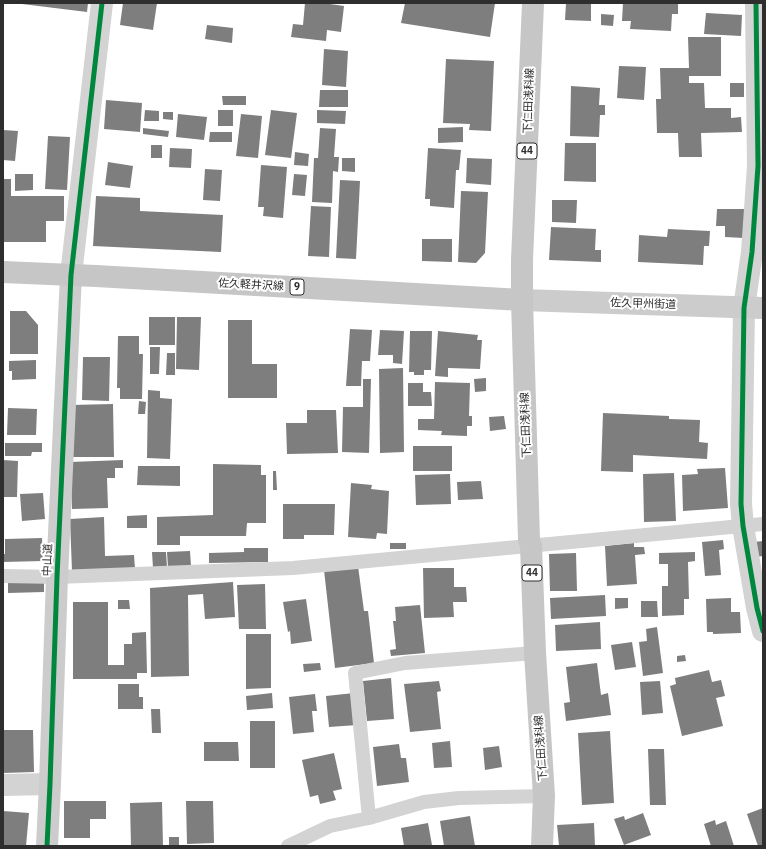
<!DOCTYPE html>
<meta charset="utf-8">
<style>
body{margin:0}
#map{position:relative;width:766px;height:849px;overflow:hidden;background:#fff;font-family:"IBM Plex Sans",sans-serif}
canvas{display:block}
.frame{position:absolute;inset:0;border:4px solid #2e2e2e;pointer-events:none}
</style>
<div id="map">
<canvas width="766" height="849"></canvas>
<div class="frame"></div>
</div>
<script>
const ctx = document.querySelector('canvas').getContext('2d');
ctx.lineJoin = 'round';
function fillPath(path, color) { ctx.fillStyle = color; ctx.fill(path, 'evenodd'); }
const poly = rows => new Path2D(rows.map(r => 'M' + r).join(''));
function trace(path, color, width, dash) { ctx.strokeStyle = color; ctx.lineWidth = width; ctx.lineCap = dash ? 'butt' : 'round'; ctx.setLineDash(dash || []); ctx.stroke(path); }
function label(font, color, halo, rows, align = 'center') {
  ctx.font = font + ' "IBM Plex Sans","Noto Sans JP",sans-serif'; ctx.lineWidth = 4; ctx.setLineDash([]); ctx.textBaseline = 'middle'; ctx.strokeStyle = halo; ctx.fillStyle = color; for (const [text, x, y, turn = 0] of rows) {
    ctx.save(); ctx.translate(x, y); ctx.rotate((+turn || 0) * Math.PI / 180); ctx.textAlign = isNaN(turn) ? turn : align; if (halo) ctx.strokeText(text, 0, 0); ctx.fillText(text, 0, 0); ctx.restore();
  }
}
fillPath(poly([
 [14,3,88,3,87,12],
 [123,3,157,3,153,30,120,25],
 [305,3,323,3,344,6,341,32,327,30,326,41,291,37,293,24,303,25],
 [405,3,495,3,490,37,401,23],
 [566,3,591,3,591,21,565,20],
 [623,3,678,3,678,14,672,14,671,31,630,29,631,21,622,21],
 [706,13,742,15,741,36,704,34],
 [601,14,614,15,613,26,601,25],
 [207,25,233,28,232,43,205,39],
 [688,37,721,37,721,76,689,76,689,83,704,83,705,108,731,108,731,118,741,117,742,132,701,133,702,157,679,157,678,133,657,133,656,99,661,99,660,68,689,68],
 [324,49,348,51,346,87,322,85],
 [446,59,494,61,491,131,469,130,470,124,443,123],
 [619,66,646,67,644,100,617,98],
 [730,83,744,83,744,97,730,97],
 [571,86,600,88,599,105,605,105,605,115,600,115,599,137,570,136],
 [320,90,348,90,348,107,319,107],
 [222,96,246,96,246,105,223,105],
 [106,100,142,103,140,132,104,129],
 [145,110,159,111,159,121,144,121],
 [218,110,233,110,233,126,218,126],
 [271,110,297,113,291,158,265,155],
 [317,110,346,111,345,124,317,123],
 [163,112,173,112,173,120,163,119],
 [178,114,207,117,204,140,176,137],
 [241,114,262,116,258,158,236,156],
 [463,127,463,142,438,143,438,128],
 [143,128,169,131,168,137,143,134],
 [320,128,336,129,334,157,339,157,338,172,333,171,332,203,312,202,314,158,318,158],
 [3,130,18,131,15,161,3,160],
 [210,132,232,132,232,142,209,142],
 [48,136,70,137,67,190,45,189],
 [565,143,596,143,596,182,564,181],
 [151,145,162,145,162,158,151,158],
 [170,148,192,149,191,168,169,167],
 [428,148,461,150,459,170,456,170,454,208,430,206,430,199,425,199],
 [295,152,309,154,308,166,294,165],
 [342,158,355,158,355,172,342,171],
 [467,158,492,159,491,185,466,183],
 [108,162,133,166,130,188,105,185],
 [261,165,287,167,283,218,263,216,264,207,258,207],
 [205,169,222,170,220,201,203,200],
 [15,174,33,174,33,190,15,191],
 [294,174,307,175,305,196,292,195],
 [3,179,11,179,11,196,64,196,64,221,46,221,46,242,3,242],
 [340,180,360,181,356,259,336,258],
 [461,191,488,192,485,253,476,263,458,262],
 [96,196,140,198,140,211,223,215,221,252,93,246],
 [552,200,577,200,576,223,552,222],
 [311,206,331,207,329,257,308,256],
 [717,209,745,209,744,238,725,237,725,226,716,226],
 [551,227,596,229,595,250,601,250,601,262,549,260],
 [668,229,710,231,709,246,704,246,703,265,638,262,639,235,667,237],
 [422,239,452,239,452,262,422,261],
 [10,311,26,311,38,325,38,354,10,354],
 [149,317,175,317,175,345,149,345],
 [177,317,201,317,199,370,176,369],
 [228,320,252,320,252,364,277,364,277,398,228,398],
 [350,329,372,330,370,361,362,361,361,386,346,386],
 [380,330,404,331,402,364,393,363,393,355,378,355],
 [410,331,432,331,431,370,424,370,424,375,414,375,414,372,409,372],
 [438,331,478,335,477,340,482,340,480,369,448,368,448,377,435,376],
 [118,336,139,336,139,354,143,354,142,399,120,399,120,388,117,388],
 [150,347,160,347,159,374,150,374],
 [167,353,175,353,175,375,166,375],
 [83,357,110,357,109,401,82,400],
 [36,360,36,379,12,380,12,371,9,371,9,361],
 [403,368,404,452,380,453,379,369],
 [486,378,486,391,475,392,474,379],
 [363,379,371,379,369,453,342,452,343,407,363,407],
 [435,382,470,383,469,416,472,416,472,426,467,426,467,436,441,435,442,431,418,430,418,419,434,419],
 [408,383,423,383,423,392,431,392,432,406,408,406],
 [148,390,160,391,160,398,172,399,170,459,147,458],
 [139,401,146,402,145,414,138,414],
 [113,404,114,457,72,457,71,405],
 [8,408,37,409,36,435,7,435],
 [307,410,336,410,338,453,287,454,286,423,307,423],
 [603,413,669,416,669,419,700,420,699,442,708,443,707,459,633,455,633,472,601,471],
 [504,416,506,429,490,431,489,417],
 [5,443,42,443,42,452,32,452,31,456,5,456],
 [413,446,452,446,452,471,413,471],
 [3,460,18,461,17,497,3,497],
 [123,460,123,468,115,468,115,478,107,478,108,508,72,509,70,462],
 [213,464,261,465,261,475,266,475,266,523,247,523,246,536,180,536,180,545,157,545,157,517,213,515],
 [138,466,180,466,180,486,137,485],
 [725,468,728,508,683,511,682,475,698,474,697,469],
 [273,471,276,471,277,490,273,490],
 [674,473,676,521,644,522,643,474],
 [450,474,451,504,416,505,415,475],
 [481,481,483,499,458,500,457,482],
 [351,483,372,485,371,489,389,491,387,534,377,533,376,539,348,537],
 [43,493,45,519,22,521,20,494],
 [283,504,335,504,334,535,304,535,304,539,283,539],
 [147,515,147,528,127,528,127,516],
 [104,517,105,556,134,555,135,569,72,571,70,519],
 [42,538,43,561,3,562,3,554,5,554,5,539],
 [723,540,724,549,719,550,721,575,705,576,702,542],
 [763,541,763,556,755,557,754,542],
 [390,543,406,543,406,549,390,549],
 [634,543,634,547,644,547,645,554,635,555,637,584,607,586,605,546],
 [244,548,268,548,268,562,209,563,209,553,244,552],
 [190,551,191,566,168,567,167,552],
 [152,552,166,552,167,567,153,568],
 [695,552,695,561,688,562,689,599,684,599,684,615,662,616,662,586,668,586,668,564,659,564,659,553],
 [576,553,577,591,550,591,549,554],
 [358,566,364,611,368,611,374,663,335,668,324,570],
 [423,568,454,568,454,587,466,587,467,602,453,602,454,617,424,618],
 [44,576,44,592,8,593,8,577],
 [233,582,235,617,205,619,203,594,188,595,189,676,151,677,150,588],
 [265,584,266,629,239,629,237,585],
 [605,595,606,616,551,619,550,598],
 [615,598,628,598,628,608,615,609],
 [731,598,731,612,740,612,741,633,713,634,713,632,707,632,706,599],
 [306,599,312,641,291,644,290,631,288,632,283,602],
 [118,600,129,600,130,609,118,609],
 [641,601,657,601,658,617,641,617],
 [73,602,108,602,108,665,124,665,124,644,132,644,132,633,146,632,147,673,137,673,137,679,73,679],
 [420,605,425,653,391,656,390,650,396,649,393,621,396,621,395,607],
 [600,622,601,649,556,651,555,625],
 [657,627,663,673,643,676,639,642,647,641,646,629],
 [246,634,271,634,271,688,246,689],
 [632,642,636,667,615,670,611,645],
 [685,655,686,661,677,662,677,656],
 [320,663,321,670,304,672,303,664],
 [597,663,601,695,608,693,611,715,566,721,564,703,570,702,566,667],
 [709,670,712,682,721,680,725,696,716,698,723,726,682,736,670,686,676,684,675,678],
 [391,678,394,719,367,721,363,681],
 [439,681,441,691,437,692,441,729,410,732,404,684],
 [660,681,663,713,642,715,640,682],
 [118,684,139,684,139,697,143,697,143,709,118,709],
 [272,693,273,708,247,710,246,696],
 [354,693,357,725,329,727,326,696],
 [315,694,317,711,312,711,314,732,293,734,289,697],
 [151,709,160,709,161,733,152,733],
 [250,721,275,721,275,768,250,768],
 [3,730,33,730,34,772,3,773],
 [610,731,614,803,582,805,578,733],
 [450,741,452,767,434,768,432,743],
 [204,742,238,742,239,761,204,761],
 [399,744,401,758,406,758,409,782,377,786,373,747],
 [499,746,502,767,485,770,483,748],
 [648,749,664,749,666,805,650,805],
 [334,753,342,789,333,791,336,800,320,804,318,795,310,797,302,760],
 [64,801,106,801,106,819,90,819,90,838,64,838],
 [186,801,213,801,214,843,187,844],
 [162,802,163,846,131,846,130,803],
 [763,808,763,846,758,846,747,814],
 [3,811,29,813,26,846,3,846],
 [643,813,651,835,624,845,614,819,624,816,625,820],
 [470,816,475,846,444,846,440,821],
 [715,820,716,825,726,821,734,846,711,846,704,824],
 [428,823,432,845,404,846,401,828],
 [594,823,595,846,559,846,557,825],
 [169,837,179,837,179,846,169,846]
]), '#7e7e7e');
trace(poly([
 [3,576,57,577,293,568,763,524],
 [369,818,355,673,405,663,535,653],
 [288,846,330,826,369,818,424,802,459,798,544,796]
]), '#d3d3d3', 14);
trace(poly([
 [756,3,758,166,752,252,744,308,741,504,743,526,757,608,763,631],
 [71,275,102,3],
 [3,785,50,784]
]), '#d3d3d3', 22);
trace(poly([
 [522,300,763,308],
 [47,846,50,784,57,577,71,275]
]), '#ccc', 22);
trace(poly([
 [533,3,522,260,522,300,529,540,531,546,535,653,544,796,542,846],
 [3,272,96,276,522,300]
]), '#c6c6c6', 22);
trace(poly([
 [735,374,735,340,758,275,759,265]
]), '#d3d3d3', 2.5, [2, 2]);
trace(poly([
 [756,3,758,166,752,252,744,308,741,504,743,526,757,608,763,631],
 [47,846,50,784,57,577,71,275,102,3]
]), '#00873e', 5);
for (const [x, y, w] of [
 [527,151,20],
 [297,287,14],
 [532,573,20]
]) { const box = new Path2D(); box.roundRect(x - w / 2, y - 8, w, 16, 3); ctx.fillStyle = '#fff'; ctx.fill(box); trace(box, '#2e2e2e', 1); }
label('bold 10px', '#2e2e2e', null, [
 ["44",527,151],
 ["9",297,287],
 ["44",532,573]
]);
label('11px', '#2e2e2e', '#fff', [
 ["下仁田浅科線",529,101,-88],
 ["佐久軽井沢線",251,285,3],
 ["佐久甲州街道",643,304,2],
 ["下仁田浅科線",526,425,-92],
 ["中山道",48,560,-88],
 ["下仁田浅科線",541,748,-94]
]);
</script>
